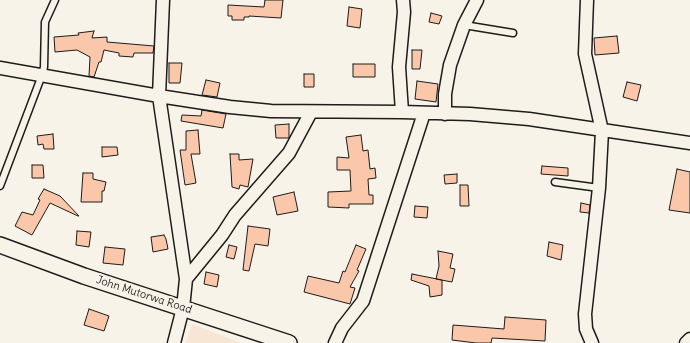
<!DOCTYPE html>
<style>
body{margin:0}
canvas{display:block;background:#f7f3e8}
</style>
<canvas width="690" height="343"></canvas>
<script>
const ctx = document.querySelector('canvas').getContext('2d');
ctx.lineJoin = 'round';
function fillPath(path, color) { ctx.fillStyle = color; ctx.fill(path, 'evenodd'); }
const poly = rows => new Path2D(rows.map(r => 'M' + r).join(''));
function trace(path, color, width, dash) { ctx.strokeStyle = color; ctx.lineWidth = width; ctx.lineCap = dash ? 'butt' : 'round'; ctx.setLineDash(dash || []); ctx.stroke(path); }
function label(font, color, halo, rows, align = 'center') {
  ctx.font = font + ' Delius,sans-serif'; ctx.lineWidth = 4; ctx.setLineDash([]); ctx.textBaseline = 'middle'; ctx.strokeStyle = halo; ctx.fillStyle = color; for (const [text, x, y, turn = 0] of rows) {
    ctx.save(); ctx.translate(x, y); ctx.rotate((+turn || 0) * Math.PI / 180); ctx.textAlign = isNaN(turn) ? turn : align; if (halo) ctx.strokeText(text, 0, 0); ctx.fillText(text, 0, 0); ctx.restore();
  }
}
fillPath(poly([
 [192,324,241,343,186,343]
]), '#f8e6d5');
const building = poly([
 [265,0,283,0,281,18,249,16,249,17,244,17,244,20,232,20,232,16,228,16,228,5,264,7,265,0],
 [349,7,362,9,360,28,347,26,349,7],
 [431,13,442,16,439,24,429,22,431,13],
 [94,31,92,38,107,37,107,42,154,46,153,53,134,53,133,57,119,56,119,53,104,50,101,62,99,62,94,77,89,76,90,57,77,50,55,52,54,37,79,35,78,33,94,31],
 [617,36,619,53,595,55,594,38,617,36],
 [412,50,422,50,420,69,412,69,412,50],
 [169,63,182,63,180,83,169,83,169,63],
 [353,64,375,64,375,77,353,77,353,64],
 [304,74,314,74,314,87,304,87,304,74],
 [206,80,220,83,217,97,202,95,206,80],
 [417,81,438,84,436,102,415,99,417,81],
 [627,82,641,85,637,101,623,97,627,82],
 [202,110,226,114,223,128,181,121,182,115,201,116,202,110],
 [289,124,289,138,276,138,275,125,289,124],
 [198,130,200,154,191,154,196,183,185,185,180,150,186,150,186,131,198,130],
 [53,134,54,149,44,149,43,144,38,145,37,136,53,134],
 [361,135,363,151,368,150,370,169,375,168,376,178,368,179,369,195,373,195,373,204,349,204,349,208,328,207,328,192,351,191,350,170,337,170,337,157,349,158,346,137,361,135],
 [102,147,117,147,118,155,102,157,102,147],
 [230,154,239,154,239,160,253,159,248,187,240,185,239,189,232,187,230,154],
 [32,165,43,165,44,178,32,178,32,165],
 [542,166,568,168,568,176,541,174,542,166],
 [677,169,690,172,690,213,669,210,677,169],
 [83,173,93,173,93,179,106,182,104,191,102,191,102,202,81,202,83,173],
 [457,174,457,183,445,184,444,175,457,174],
 [460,185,468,185,469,206,460,206,460,185],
 [44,189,60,196,79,216,78,216,50,203,32,235,15,226,22,212,33,215,40,200,38,199,44,189],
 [294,192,298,211,277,215,273,197,294,192],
 [581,203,590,205,589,213,580,212,581,203],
 [415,206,428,207,427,218,414,217,415,206],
 [248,226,270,229,268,246,255,244,249,271,243,270,248,226],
 [77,231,91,232,89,247,76,245,77,231],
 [164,235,166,239,168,249,153,252,151,237,164,235],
 [549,242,563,245,561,260,547,256,549,242],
 [229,245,237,247,234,259,226,257,229,245],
 [356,245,366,249,357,270,359,271,350,287,355,288,350,304,304,292,308,276,339,283,343,271,345,272,356,245],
 [105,247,125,249,123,265,103,263,105,247],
 [438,251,453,254,450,268,455,269,452,282,436,279,439,266,438,251],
 [206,272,219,275,217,287,204,284,206,272],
 [412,274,442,280,442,295,430,297,429,286,411,280,412,274],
 [89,309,109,316,104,331,84,325,89,309],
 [505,317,546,320,545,341,492,338,491,343,476,343,452,340,453,325,504,329,505,317]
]);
fillPath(building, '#fac7aa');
trace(building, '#1c1c1c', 1);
const service = poly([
 [464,25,513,33],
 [555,182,599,188],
 [0,186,42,75,44,67,45,22,55,0]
]);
const minor = poly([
 [163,0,159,96,186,279,183,308,174,343],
 [587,0,585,54,602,131,599,188,585,314,586,329,592,343],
 [0,68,159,96,230,107,271,111,402,112,470,114,529,119,690,143],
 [402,112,399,67,404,12,403,0],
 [445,114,445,94,450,65,464,25,477,0],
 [186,279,222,235,235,215,289,153,311,112],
 [335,343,342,328,363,301,424,113],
 [686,343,690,339]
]);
const tertiary = poly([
 [0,245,84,276,289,343]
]);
trace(service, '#1c1c1c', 9);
trace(minor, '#1c1c1c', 15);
trace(tertiary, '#1c1c1c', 18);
trace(service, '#f7f3e8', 6);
trace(minor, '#f7f3e8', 12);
trace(tertiary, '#f7f3e8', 15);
label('11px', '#1c1c1c', '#f7f3e8', [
 ["John Mutorwa Road",144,295,18]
]);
</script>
